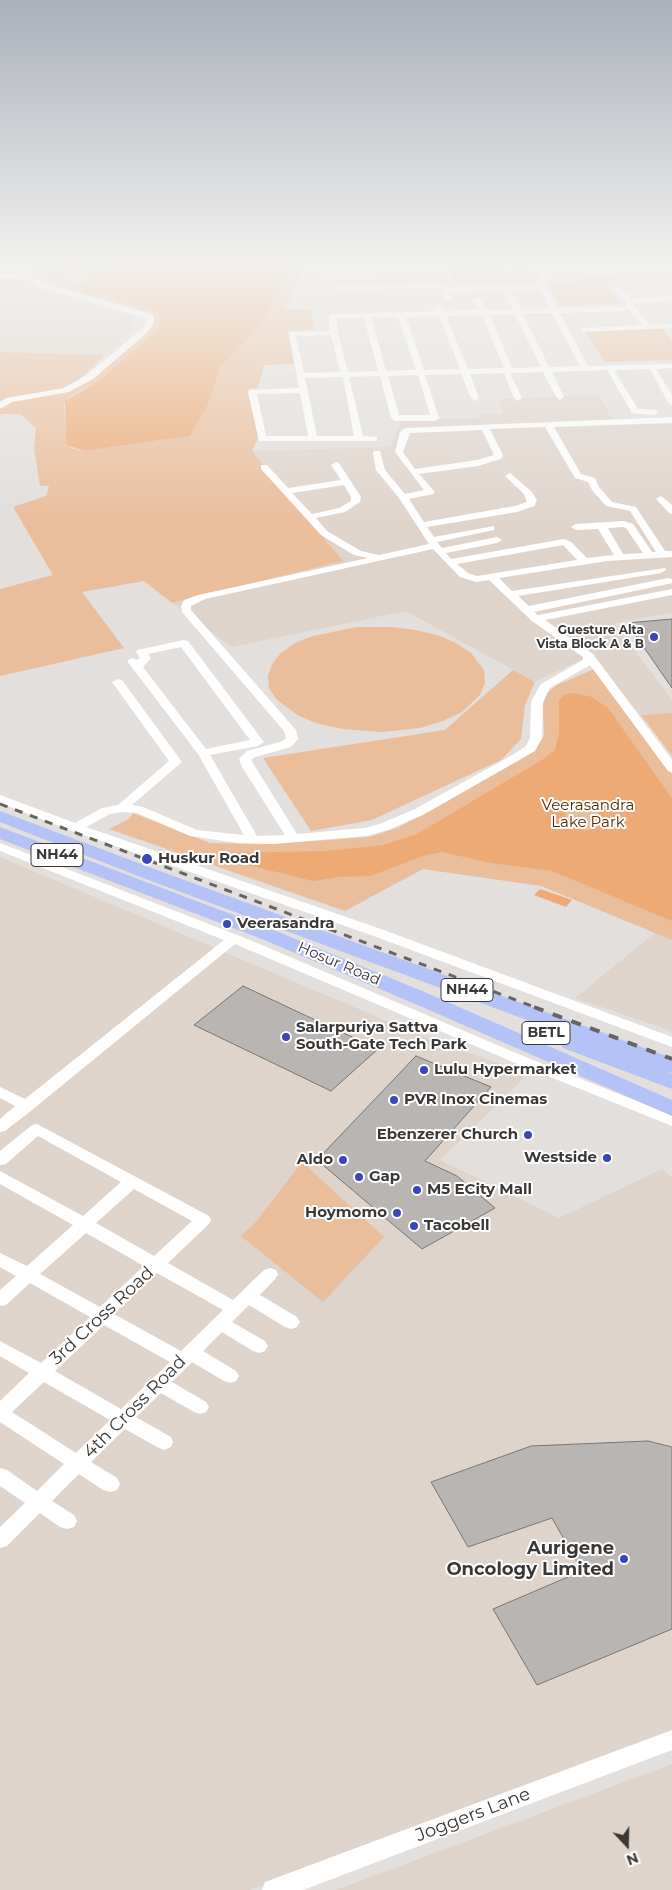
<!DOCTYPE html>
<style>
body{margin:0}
#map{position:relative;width:672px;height:1890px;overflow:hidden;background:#e3dfdc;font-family:Montserrat,sans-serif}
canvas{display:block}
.north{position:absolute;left:602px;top:1820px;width:50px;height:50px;-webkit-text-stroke:4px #fff;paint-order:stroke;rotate:159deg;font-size:14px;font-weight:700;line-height:20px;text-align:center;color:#3a3837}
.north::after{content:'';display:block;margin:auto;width:18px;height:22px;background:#3a3837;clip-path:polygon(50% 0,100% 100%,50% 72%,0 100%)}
</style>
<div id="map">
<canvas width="672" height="1890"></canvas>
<div class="north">N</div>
</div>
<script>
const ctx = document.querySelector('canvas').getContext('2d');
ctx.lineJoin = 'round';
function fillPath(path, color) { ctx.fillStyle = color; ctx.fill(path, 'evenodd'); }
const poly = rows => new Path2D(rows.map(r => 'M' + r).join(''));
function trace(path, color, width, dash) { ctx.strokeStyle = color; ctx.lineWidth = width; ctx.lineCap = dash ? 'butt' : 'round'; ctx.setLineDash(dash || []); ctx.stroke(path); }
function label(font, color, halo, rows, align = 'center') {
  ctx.font = font + ' Montserrat,sans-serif'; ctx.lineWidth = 4; ctx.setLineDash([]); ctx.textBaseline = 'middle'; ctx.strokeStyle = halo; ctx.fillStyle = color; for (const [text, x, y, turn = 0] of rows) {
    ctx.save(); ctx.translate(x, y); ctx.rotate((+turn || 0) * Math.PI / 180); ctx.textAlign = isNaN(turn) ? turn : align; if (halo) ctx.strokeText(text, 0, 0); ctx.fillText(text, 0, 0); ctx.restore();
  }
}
fillPath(poly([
 [0,276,15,276,20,282,129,317,134,327,105,355,0,352],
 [599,395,612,419,672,417,672,613,614,623,672,700,672,713,641,715,589,656,535,682,406,611,232,647,172,603,343,561,252,451,391,447,401,420,482,418,481,414,503,413,499,399],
 [0,857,420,1035,528,1074,440,1160,559,1218,662,1169,672,1178,672,1731,250,1890,0,1890],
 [656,932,672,940,672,1031,575,998],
 [672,1764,672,1890,336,1890]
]), '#dfd4cc');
fillPath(poly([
 [187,263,102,272,77,285,102,298,154,311,159,315,158,328,136,348,97,382,69,397,64,404,66,443,71,448,85,451,190,436,207,407,221,365,261,325,280,291,283,280,293,263,305,263,293,295,284,309,311,309,314,330,288,331,294,364,264,365,258,388,249,389,258,438,252,451,343,561,172,603,144,581,82,592,124,648,0,676,0,589,53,575,13,507,46,496,49,486,40,486,34,448,36,428,20,414,0,414,0,407,8,402,77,386,150,327,151,315,40,283,32,276,29,264],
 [449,267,532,268,542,283,458,285,454,281],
 [616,274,622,279,604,281,622,303,560,306,547,283,583,280,579,276],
 [663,328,672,342,672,360,605,362,584,331],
 [0,352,105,355,80,379,61,389,48,393,0,402],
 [357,627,392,627,415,630,437,635,456,643,471,653,484,670,485,683,480,695,462,712,443,721,420,728,382,732,343,729,319,724,299,716,277,700,269,688,268,676,272,664,281,653,295,643,313,636],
 [594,669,672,774,672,940,541,886,423,869,345,911,109,829,129,819,133,813,210,843,272,844,369,837,397,828,523,758,535,749,544,736,543,704,547,693,557,685],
 [513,670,535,682,525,705,521,739,501,760,372,820,311,831,263,758,445,730],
 [672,713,672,756,641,715],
 [302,1162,384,1237,323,1302,241,1236,255,1223]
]), '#eabd9b');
fillPath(poly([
 [187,263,293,263,283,280,280,291,261,325,221,365,207,407,190,436,85,451,69,446,66,443,65,401,97,382,136,348,158,328,159,315,154,311,80,291,77,285,102,272],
 [572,693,592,697,608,708,672,798,672,921,552,871,491,863,442,852,426,855,370,876,338,877,313,881,232,861,234,853,326,851,383,845,417,834,542,760,555,750,559,733,559,700,564,695],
 [577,805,591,807,598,811,599,816,598,827,584,831,568,821,563,810,567,806],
 [540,889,572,900,566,907,534,895]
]), '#edaa74');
trace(poly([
 [44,277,80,269,130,263]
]), '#edaa74', 2);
const building = poly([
 [672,619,672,688,627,623,672,619],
 [243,986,296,1011,378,1049,331,1091,194,1025,243,986],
 [416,1056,491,1087,425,1161,457,1176,495,1208,422,1249,317,1160,416,1056],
 [648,1441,672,1447,672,1629,537,1685,493,1609,582,1571,552,1518,468,1547,431,1482,531,1446,648,1441]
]);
fillPath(building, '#b9b5b2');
trace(building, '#797673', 1);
fillPath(poly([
 [18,263,24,263,32,275,44,283,152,314,155,320,149,331,93,379,69,392,12,402,0,409,0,402,6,398,64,388,87,375,143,328,147,320,146,318,38,287,27,278,0,278,0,274,24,274,18,263],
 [479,263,486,263,488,265,544,266,636,263,633,265,541,270,549,281,544,283,558,308,627,307,628,309,624,311,560,313,588,366,672,364,672,368,656,369,672,395,672,405,668,402,650,369,614,370,638,409,657,410,658,412,654,415,632,413,607,370,552,372,564,397,560,400,556,397,543,372,510,373,522,398,518,401,514,398,504,373,470,374,479,398,475,401,471,398,461,374,425,375,439,418,435,421,395,421,391,418,380,376,349,377,363,436,377,437,377,441,259,441,248,392,249,390,299,388,289,332,330,331,329,316,333,314,437,311,435,307,439,305,442,305,444,311,480,310,473,300,477,298,480,298,487,310,513,309,503,290,449,292,452,299,448,301,444,299,440,290,444,288,538,285,536,282,541,280,534,269,486,269,479,263],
 [540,289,550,309,520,309,511,290,540,289],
 [552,313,580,366,549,367,523,314,552,313],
 [515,314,541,367,512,368,490,315,515,314],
 [482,315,504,368,468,369,446,316,482,315],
 [439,316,460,369,424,370,406,317,439,316],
 [371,317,398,317,416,370,386,371,371,317],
 [337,318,364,318,378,371,348,372,338,333,337,318],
 [331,335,340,372,304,373,296,336,331,335],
 [418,375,430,415,399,415,388,376,418,375],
 [343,377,354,436,317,436,305,378,343,377],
 [300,393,308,436,266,436,257,394,300,393],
 [327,270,372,272,376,274,372,276,330,274,326,272,327,270],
 [442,284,445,284,445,288,339,290,335,288,339,286,442,284],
 [614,287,620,287,632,299,672,296,672,300,634,303,634,306,650,325,672,324,672,328,581,332,581,328,584,328,642,325,626,306,626,302,614,291,614,287],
 [672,417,672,423,554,427,581,474,595,478,599,487,612,502,636,507,665,551,672,551,672,557,607,561,499,578,512,591,665,568,666,570,661,573,518,596,529,606,668,578,672,579,672,583,668,584,534,612,538,615,672,589,672,595,545,620,593,654,672,760,672,772,668,771,590,665,550,688,543,702,542,738,535,751,423,815,388,830,366,836,273,844,237,843,190,836,137,813,122,812,110,814,86,827,381,929,672,1037,672,1047,371,935,72,831,0,803,0,795,75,823,102,808,118,805,169,761,112,682,118,679,122,680,182,762,132,805,143,807,197,830,244,835,198,754,127,661,132,658,137,660,140,658,136,652,137,650,184,640,188,641,264,742,258,746,210,755,257,836,285,835,242,767,239,759,247,751,283,741,286,738,284,731,182,612,181,606,184,600,198,595,368,558,354,555,321,535,261,469,261,465,267,465,288,488,341,480,331,465,336,462,339,463,361,497,360,502,345,512,316,518,327,531,361,551,379,555,429,544,399,498,376,470,373,453,374,451,380,451,385,470,405,494,424,490,395,452,400,432,405,428,672,417],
 [545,427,575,478,588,482,592,490,606,506,630,511,656,552,652,552,633,524,624,521,576,524,571,527,576,530,598,529,614,555,587,558,571,542,564,539,451,559,446,553,497,543,502,540,497,537,442,548,437,542,494,530,494,526,434,537,427,527,517,512,534,506,537,500,531,491,510,473,505,476,524,494,527,502,515,506,424,522,409,499,433,494,435,492,419,474,478,466,501,459,503,455,490,429,545,427],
 [482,430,494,455,477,460,415,469,403,452,410,433,482,430],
 [344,485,351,497,351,501,339,508,312,514,292,493,344,485],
 [623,527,626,528,643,553,623,554,608,528,623,527],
 [563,545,577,560,477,576,468,573,457,564,563,545],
 [433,549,460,577,476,582,489,580,532,621,583,657,583,660,541,684,531,702,530,738,526,746,514,754,415,809,380,824,365,828,297,834,251,760,255,757,291,747,298,739,296,730,191,610,191,606,205,599,433,549],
 [181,647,250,740,206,749,143,667,151,658,148,654,181,647],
 [661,496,672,505,672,514,669,513,656,499,661,496],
 [0,843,250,940,523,1056,672,1115,672,1126,513,1062,235,944,32,1110,5,1131,0,1132,0,1119,15,1106,0,1098,0,1087,25,1099,224,940,0,851,0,843],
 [37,1124,209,1216,211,1220,209,1224,168,1263,233,1300,264,1270,270,1268,276,1270,278,1274,276,1278,260,1295,297,1317,300,1322,297,1327,291,1329,285,1327,249,1305,232,1322,265,1341,268,1346,265,1351,259,1353,253,1351,222,1332,203,1351,236,1371,239,1376,236,1381,230,1383,224,1381,192,1362,172,1382,206,1402,209,1407,206,1412,200,1414,194,1412,161,1393,136,1417,171,1437,173,1442,171,1447,164,1450,157,1447,125,1429,91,1462,117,1478,120,1484,117,1490,110,1492,103,1490,79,1474,52,1501,74,1515,77,1521,74,1527,67,1529,60,1527,40,1513,7,1546,0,1548,0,1527,25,1503,0,1486,0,1468,7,1470,37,1491,64,1464,0,1422,0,1401,29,1373,0,1356,0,1341,41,1363,90,1317,30,1283,6,1305,0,1306,0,1290,16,1276,0,1267,0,1253,27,1266,73,1225,0,1184,0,1171,83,1216,121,1182,38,1136,6,1164,0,1165,0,1151,32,1125,37,1124],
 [134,1189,192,1221,154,1256,96,1223,134,1189],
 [86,1233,144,1266,100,1307,40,1274,86,1233],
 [157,1273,223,1310,181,1351,114,1314,157,1273],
 [104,1325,170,1362,121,1409,55,1371,104,1325],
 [44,1382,110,1420,76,1453,12,1412,44,1382],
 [672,1730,672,1750,303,1890,262,1890,265,1882,273,1879,672,1730]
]), '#fff');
fillPath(poly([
 [0,811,157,870,672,1058,672,1073,665,1071,672,1074,672,1089,563,1048,560,1043,563,1038,570,1036,143,878,0,822,0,811],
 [0,827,276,931,427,993,672,1100,672,1116,413,1003,262,939,0,839,0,827]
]), '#b4c2f8');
trace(poly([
 [0,804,537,1008]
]), '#676463', 3, [8, 8]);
trace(poly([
 [534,1007,672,1059]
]), '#676463', 4, [10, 10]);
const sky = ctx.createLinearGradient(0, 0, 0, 527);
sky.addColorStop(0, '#aab0ba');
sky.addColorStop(0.5, '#f2f1ef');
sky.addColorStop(1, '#f2f1ef00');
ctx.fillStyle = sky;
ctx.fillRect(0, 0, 672, 527);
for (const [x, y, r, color] of [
 [654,637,5,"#3b46b9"],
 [147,859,6,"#3b46b9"],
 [227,924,5,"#3b46b9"],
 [286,1037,5,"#3b46b9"],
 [424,1070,5,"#3b46b9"],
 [394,1100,5,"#3b46b9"],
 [528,1135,5,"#3b46b9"],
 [607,1158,5,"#3b46b9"],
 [343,1160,5,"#3b46b9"],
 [359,1177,5,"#3b46b9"],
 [417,1190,5,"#3b46b9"],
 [397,1213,5,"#3b46b9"],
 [414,1226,5,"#3b46b9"],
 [624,1559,5,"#3b46b9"]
]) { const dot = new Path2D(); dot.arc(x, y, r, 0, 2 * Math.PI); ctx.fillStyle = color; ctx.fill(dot); trace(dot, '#fff', 2); }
label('bold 12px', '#3a3837', '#fff', [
 ["Guesture Alta",644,630],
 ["Vista Block A & B",644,644]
], 'right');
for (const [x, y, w] of [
 [57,855,52],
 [467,990,52],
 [546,1033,48]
]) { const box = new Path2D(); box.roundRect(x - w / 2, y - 11.5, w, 23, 4); ctx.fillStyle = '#fff'; ctx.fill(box); trace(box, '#3a3837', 1); }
label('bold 14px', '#3a3837', null, [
 ["NH44",57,855],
 ["NH44",467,990],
 ["BETL",546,1033]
]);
label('15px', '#552b00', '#fff', [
 ["Veerasandra",588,806],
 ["Lake Park",588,823]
]);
label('bold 15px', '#3a3837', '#fff', [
 ["Huskur Road",158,859],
 ["Veerasandra",237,924],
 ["Salarpuriya Sattva",296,1028],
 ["South-Gate Tech Park",296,1045],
 ["Lulu Hypermarket",434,1070],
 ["PVR Inox Cinemas",404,1100],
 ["Ebenzerer Church",518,1135,"right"],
 ["Westside",597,1158,"right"],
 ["Aldo",333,1160,"right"],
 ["Gap",369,1177],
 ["M5 ECity Mall",427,1190],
 ["Hoymomo",387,1213,"right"],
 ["Tacobell",424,1226]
], 'left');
label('15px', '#3a3837', '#fff', [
 ["Hosur Road",339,964,23]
]);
label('18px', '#3a3837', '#fff', [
 ["3rd Cross Road",102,1316,-43],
 ["4th Cross Road",135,1407,-45],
 ["Joggers Lane",473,1815,-21]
]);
label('bold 18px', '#3a3837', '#fff', [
 ["Aurigene",614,1549],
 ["Oncology Limited",614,1570]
], 'right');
</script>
